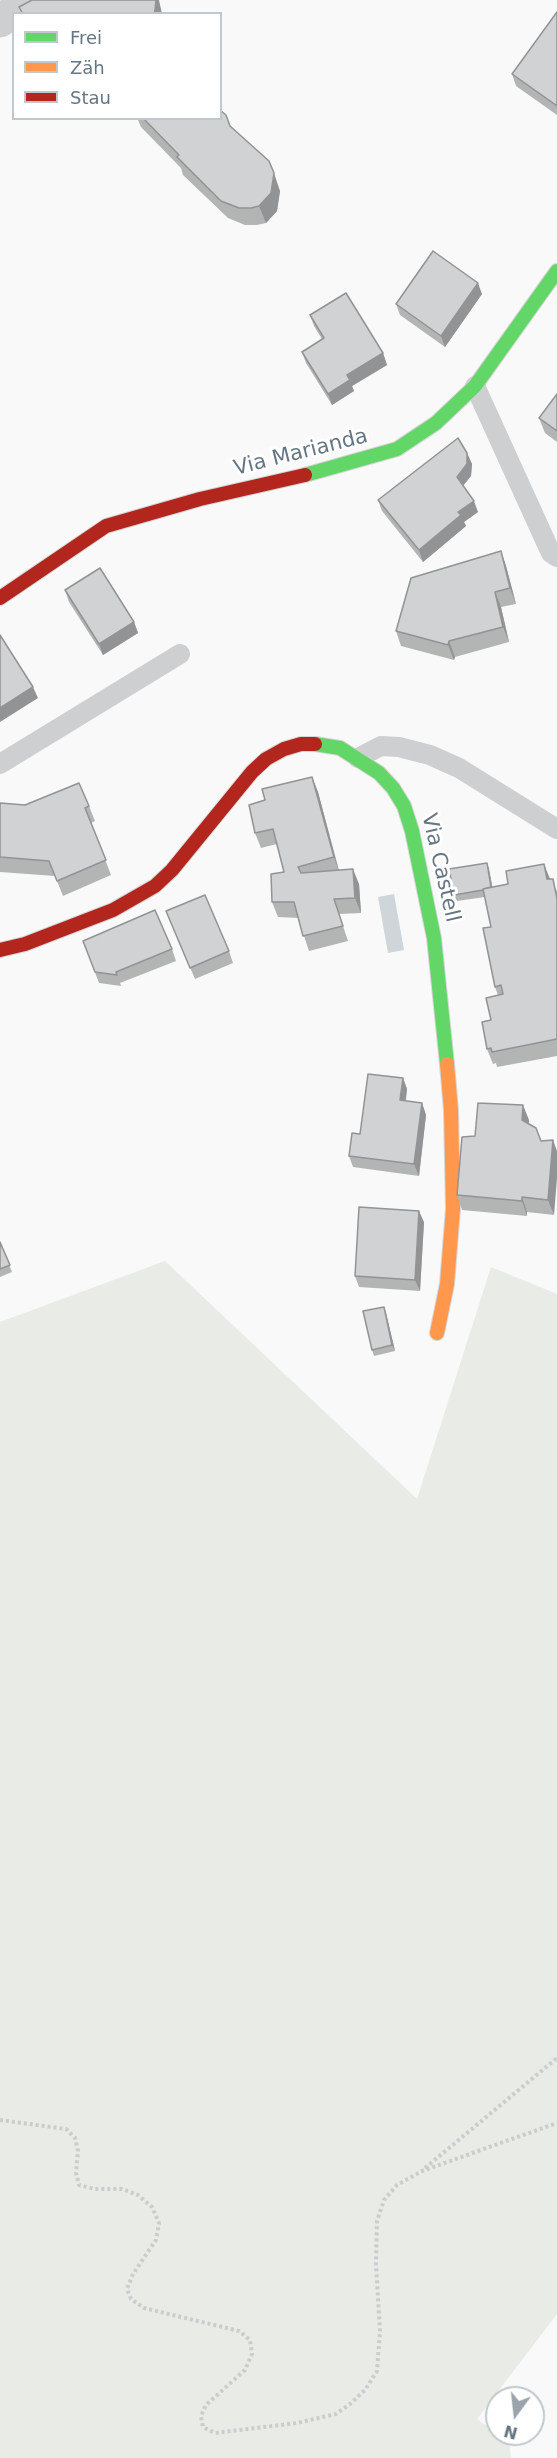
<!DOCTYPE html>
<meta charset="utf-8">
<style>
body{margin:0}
#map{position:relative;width:557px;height:2458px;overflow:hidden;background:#f9f9f9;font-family:"DejaVu Sans",sans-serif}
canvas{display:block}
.legend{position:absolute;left:12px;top:12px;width:210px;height:108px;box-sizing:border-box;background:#fff;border:2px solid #c1c8cd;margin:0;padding:8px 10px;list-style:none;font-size:18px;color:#657683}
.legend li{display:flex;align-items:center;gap:12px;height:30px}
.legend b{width:30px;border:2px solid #c1c8cd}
.north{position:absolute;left:485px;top:2386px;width:60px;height:60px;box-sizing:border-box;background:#fff;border:2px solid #c1c8cd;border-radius:50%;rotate:195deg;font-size:16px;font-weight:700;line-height:24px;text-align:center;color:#657683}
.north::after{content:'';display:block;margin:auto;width:21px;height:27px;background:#99a4ac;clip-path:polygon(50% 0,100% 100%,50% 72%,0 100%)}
</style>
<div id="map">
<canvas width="557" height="2458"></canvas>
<ul class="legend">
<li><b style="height:8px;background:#63d668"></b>Frei</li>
<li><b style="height:8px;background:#ff974d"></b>Zäh</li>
<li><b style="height:8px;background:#b3261e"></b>Stau</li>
</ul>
<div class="north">N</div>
</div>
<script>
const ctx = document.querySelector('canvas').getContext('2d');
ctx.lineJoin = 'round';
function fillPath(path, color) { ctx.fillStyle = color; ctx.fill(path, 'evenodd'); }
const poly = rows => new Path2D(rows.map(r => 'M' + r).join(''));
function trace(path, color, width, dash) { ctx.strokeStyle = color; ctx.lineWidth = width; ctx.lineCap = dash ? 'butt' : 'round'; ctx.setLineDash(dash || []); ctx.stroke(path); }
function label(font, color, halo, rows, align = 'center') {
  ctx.font = font + ' "DejaVu Sans",sans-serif'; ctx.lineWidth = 6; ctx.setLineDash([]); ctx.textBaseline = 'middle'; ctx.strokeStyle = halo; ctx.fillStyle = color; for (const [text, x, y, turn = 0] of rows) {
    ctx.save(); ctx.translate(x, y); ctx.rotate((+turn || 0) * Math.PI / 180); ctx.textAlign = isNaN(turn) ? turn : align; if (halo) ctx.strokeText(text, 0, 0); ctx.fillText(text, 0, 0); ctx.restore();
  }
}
fillPath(poly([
 [165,1261,417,1499,491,1267,557,1294,557,2314,477,2419,509,2442,511,2458,0,2458,0,1322]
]), '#e8ebe6');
fillPath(poly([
 [394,894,404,950,388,953,378,897]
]), '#ced6d9');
const fast = poly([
 [305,475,397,449,436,423,475,386,557,271],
 [315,744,340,748,379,773,393,788,404,806,412,831,434,938,447,1064]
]);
const slow = poly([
 [437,1333,447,1284,453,1209,451,1110,447,1064]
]);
const jam = poly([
 [0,598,106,526,200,499,305,475],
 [0,950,25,944,113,910,155,886,172,870,252,772,266,759,284,749,301,744,315,744]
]);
trace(fast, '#d5d6d7', 16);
trace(slow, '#d5d6d7', 16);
trace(jam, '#d5d6d7', 16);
trace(poly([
 [0,2120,66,2129,75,2138,78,2151,76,2173,79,2185,95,2189,122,2189,138,2195,152,2207,159,2223,156,2240,133,2274,127,2289,131,2299,144,2308,239,2331,250,2340,252,2354,245,2370,206,2405,201,2416,203,2427,215,2433,297,2423,336,2414,350,2404,365,2390,377,2371,380,2331,376,2264,377,2221,384,2200,397,2185,422,2171,557,2123],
 [425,2168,557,2058]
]), '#cbcccd', 4, [3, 3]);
trace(poly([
 [475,386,545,540,551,553,557,557],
 [358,758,381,746,399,747,430,755,459,768,557,829],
 [0,764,180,654]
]), '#cecfd0', 20);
trace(poly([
 [0,21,30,0]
]), '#cecfd0', 33);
trace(fast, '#63d668', 14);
trace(slow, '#ff974d', 14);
trace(jam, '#b3261e', 14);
fillPath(poly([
 [557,12,557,115,516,86,512,74],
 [137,118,220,118,230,126,280,191,277,211,266,223,257,225,245,225,228,218,183,175,181,168,141,127,138,120],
 [482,294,445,347,400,315,396,304],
 [310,315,383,353,387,365,352,386,354,391,332,405,306,363,302,352,322,339,314,326],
 [557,394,557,442,545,433,539,418],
 [467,453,472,464,471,476,463,486,478,512,464,522,466,526,423,562,382,511,378,500],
 [501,551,506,566,516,604,501,607,509,642,455,657,454,660,401,646,396,631],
 [65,590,134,622,138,633,103,655,69,602],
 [312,777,318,792,339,870,359,884,361,913,339,914,348,941,309,951,298,918,278,917,272,902,284,872,277,844,261,848,255,833,265,800],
 [0,803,25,805,89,806,95,821,91,823,111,875,63,896,55,876,0,872],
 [487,863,489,869,492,887,550,879,557,891,557,1056,497,1067,496,1063,493,1064,487,1049,491,1020,498,995,495,987,491,927,485,897,457,901,454,895],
 [166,911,229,951,233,963,195,979],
 [83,941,172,949,176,961,120,983,121,986,99,983],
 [403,1078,407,1089,406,1101,422,1103,426,1115,419,1176,353,1167,349,1156,360,1134],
 [529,1120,529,1124,554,1215,527,1212,527,1216,462,1210,457,1195,475,1136],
 [424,1222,420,1291,359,1287,355,1276],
 [0,1242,12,1272,0,1277],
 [386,1313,395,1351,374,1356,372,1350]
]), '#b3b5b5');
fillPath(poly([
 [156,0,159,0,162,14,154,14],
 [274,173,280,191,277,211,266,223,259,206],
 [478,283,482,294,445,347,441,336],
 [383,353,387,365,352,386,354,391,332,405,328,394,347,375],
 [467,453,472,464,471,476,461,488,457,477],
 [474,501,478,512,464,522,466,526,423,562,419,550,458,512],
 [501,551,506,566,516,604,510,588],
 [495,592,501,607,509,642,503,627],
 [134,622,138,633,103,655,99,644],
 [449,641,455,657,454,660,448,645],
 [33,687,38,698,0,722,0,708],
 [312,777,318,792,339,872,334,857],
 [487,863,489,869,494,895,492,889],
 [544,864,550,879,547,879],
 [353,869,359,884,361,913,355,898],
 [403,1078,407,1089,404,1112,400,1100],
 [422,1103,426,1115,419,1176,414,1164],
 [523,1105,529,1120,528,1135,522,1120],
 [553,1140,557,1151,557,1178,554,1215,548,1200],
 [522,1197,527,1212,527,1216,522,1201],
 [419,1211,424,1222,420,1291,415,1280],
 [384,1307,386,1313,395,1351,392,1345]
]), '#929394');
const building = poly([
 [32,0,156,0,155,10,154,14,23,14,19,7,32,0],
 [557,12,557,106,512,74,557,12],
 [220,110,226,115,230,126,269,161,274,173,271,193,259,206,251,208,239,208,221,201,177,157,179,155,143,118,220,118,220,110],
 [433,251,478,283,441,336,396,304,433,251],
 [346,293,383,353,347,375,350,380,328,394,302,352,324,338,310,315,346,293],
 [557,394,557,431,539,418,557,394],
 [458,438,467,453,467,464,457,477,474,501,458,512,461,515,419,550,378,500,458,438],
 [501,551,510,588,495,592,503,627,449,641,448,645,396,631,411,578,501,551],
 [100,568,134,622,99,644,65,590,100,568],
 [0,635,33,687,0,708,0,635],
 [312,777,334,857,298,867,301,873,353,869,355,898,334,899,343,926,303,936,294,902,272,902,271,874,284,872,273,829,255,833,249,805,265,800,262,789,312,777],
 [79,783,89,806,85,808,106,860,57,881,49,861,0,857,0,803,25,805,79,783],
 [487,863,491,887,483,889,483,890,454,895,449,869,487,863],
 [544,864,547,879,553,879,557,899,557,1039,492,1052,491,1048,487,1049,482,1022,491,1020,486,998,503,994,501,985,495,987,483,928,491,927,483,889,508,884,506,871,544,864],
 [205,895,229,951,190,968,166,911,205,895],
 [155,910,172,949,116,972,117,975,95,972,83,941,155,910],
 [368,1074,403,1078,400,1100,422,1103,414,1164,349,1156,352,1133,360,1134,368,1074],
 [478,1103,523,1105,522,1120,536,1128,541,1141,553,1140,548,1200,522,1197,522,1201,457,1195,462,1137,475,1136,478,1103],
 [359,1207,419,1211,415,1280,355,1276,359,1207],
 [0,1242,10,1265,0,1269,0,1242],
 [384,1307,392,1345,372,1350,363,1311,384,1307]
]);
fillPath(building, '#d0d2d3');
trace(building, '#929394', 1.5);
label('21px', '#657683', '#fff', [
 ["Via Marianda",301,453,-14],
 ["Via Castell",440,868,77]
]);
</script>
